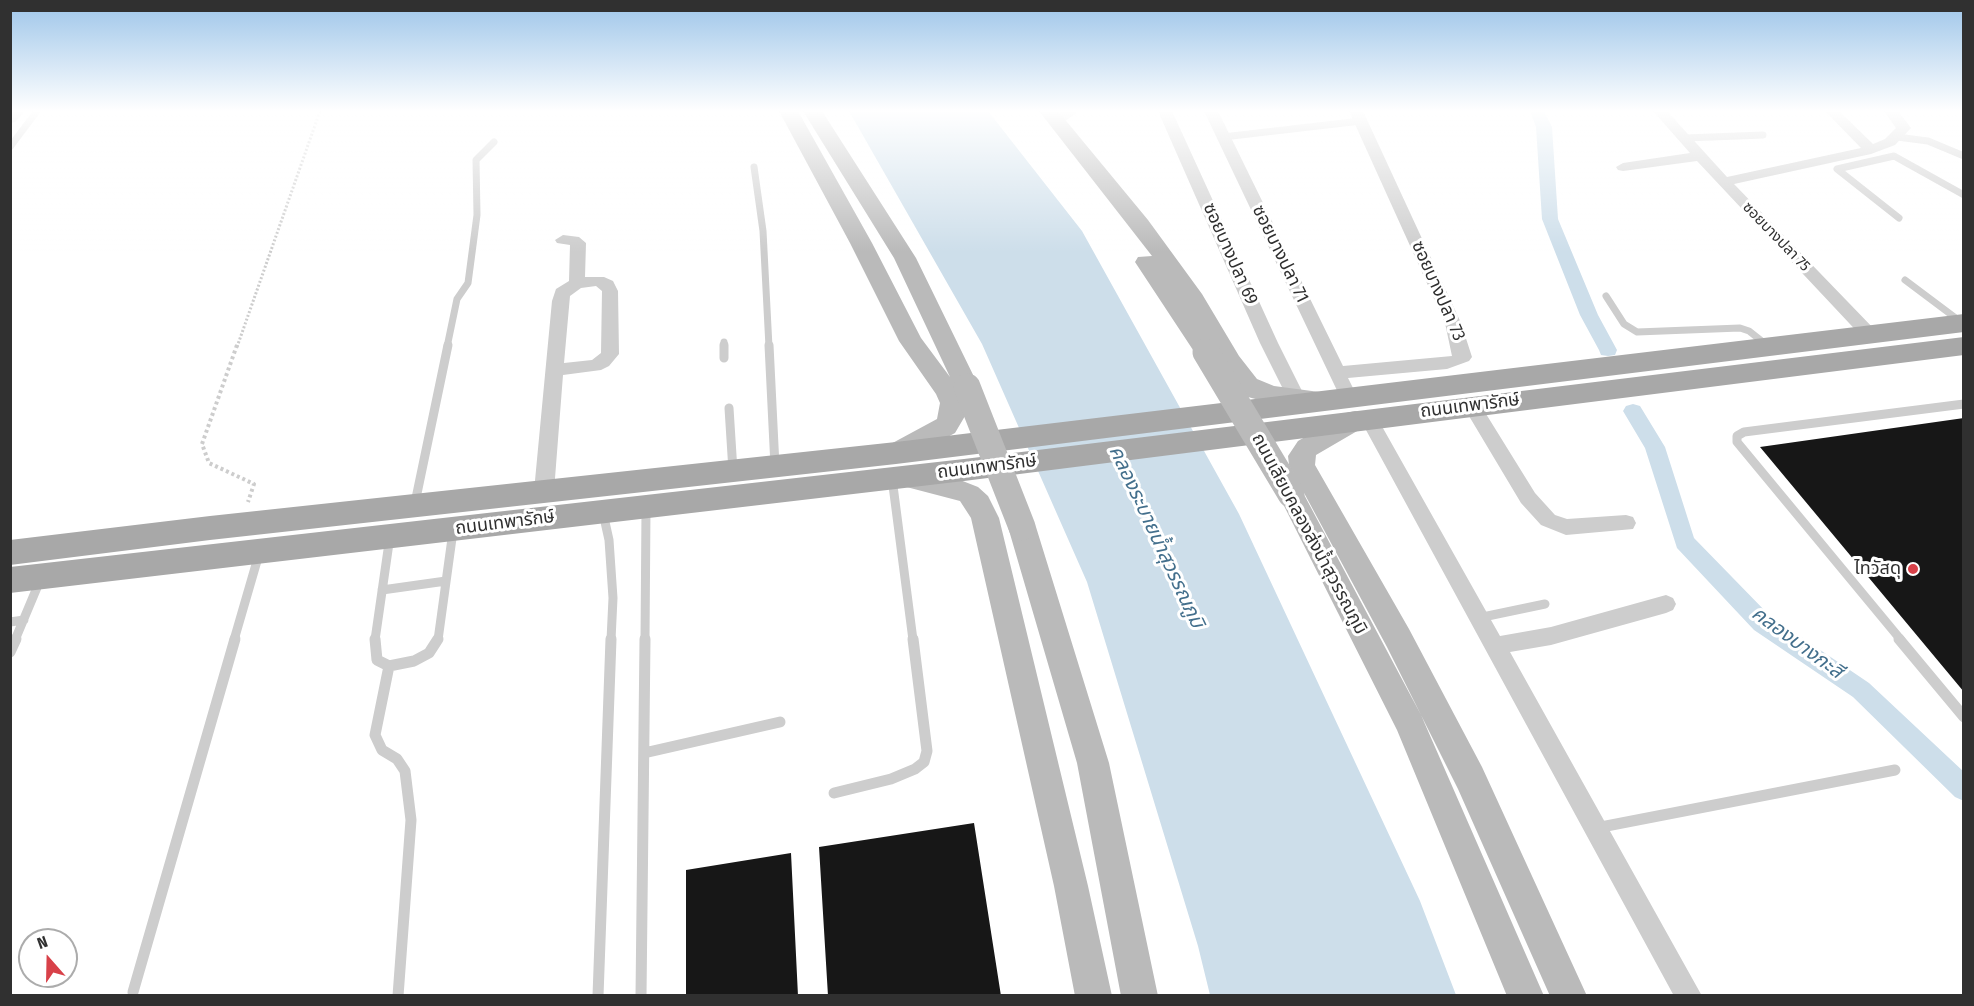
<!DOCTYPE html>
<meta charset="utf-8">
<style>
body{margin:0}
#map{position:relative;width:1974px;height:1006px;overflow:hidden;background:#fff;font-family:"Fira Sans Condensed",sans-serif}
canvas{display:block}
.frame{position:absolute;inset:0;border:12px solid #303030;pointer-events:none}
.north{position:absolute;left:18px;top:928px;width:60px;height:60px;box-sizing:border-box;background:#fff;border:2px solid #acacac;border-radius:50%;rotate:340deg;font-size:16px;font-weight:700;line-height:24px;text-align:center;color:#303030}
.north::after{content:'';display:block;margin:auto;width:21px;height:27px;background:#d84149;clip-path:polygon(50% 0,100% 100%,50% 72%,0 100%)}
</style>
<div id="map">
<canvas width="1974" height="1006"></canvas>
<div class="frame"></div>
<div class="north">N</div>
</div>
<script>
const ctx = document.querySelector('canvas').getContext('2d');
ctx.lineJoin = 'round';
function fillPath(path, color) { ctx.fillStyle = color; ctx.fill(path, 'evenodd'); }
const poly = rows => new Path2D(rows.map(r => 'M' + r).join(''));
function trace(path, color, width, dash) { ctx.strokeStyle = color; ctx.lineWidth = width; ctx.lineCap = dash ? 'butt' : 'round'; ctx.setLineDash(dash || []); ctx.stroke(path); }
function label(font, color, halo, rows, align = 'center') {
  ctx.font = font + ' "Fira Sans Condensed","Noto Sans Thai",sans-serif'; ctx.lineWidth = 6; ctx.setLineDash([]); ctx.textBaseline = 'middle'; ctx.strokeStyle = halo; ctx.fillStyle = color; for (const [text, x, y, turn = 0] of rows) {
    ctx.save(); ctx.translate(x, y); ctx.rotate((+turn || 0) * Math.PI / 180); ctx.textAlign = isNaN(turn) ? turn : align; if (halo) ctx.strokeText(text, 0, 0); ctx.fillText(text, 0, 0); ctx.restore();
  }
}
fillPath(poly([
 [849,111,988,111,1082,231,1239,514,1420,901,1456,995,1210,995,1198,946,1087,582,982,344]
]), '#cddeea');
fillPath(poly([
 [1530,111,1544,111,1552,127,1558,219,1598,315,1617,350,1615,355,1608,356,1601,355,1599,350,1580,315,1542,219,1536,127,1530,111],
 [1633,404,1640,406,1665,447,1694,538,1770,616,1869,683,1964,772,1964,801,1955,797,1853,697,1754,630,1677,548,1645,448,1623,411,1626,406,1633,404]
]), '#cddeea');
fillPath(poly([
 [1964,418,1964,692,1760,447],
 [974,823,1001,996,828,996,819,847],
 [791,853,798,996,686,996,686,870]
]), '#171717');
trace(poly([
 [237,347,320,111]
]), '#cdcdcd', 3, [2, 2]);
trace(poly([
 [237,345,202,444,209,463,254,484,248,502]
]), '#cdcdcd', 4, [3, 3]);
trace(poly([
 [1223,137,1361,121],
 [1897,137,1928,141,1964,156],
 [1685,138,1763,135],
 [10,147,37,111],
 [754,167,763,231,769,347],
 [1899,218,1837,169,1894,156,1964,195],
 [1905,280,1961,322],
 [1606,296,1624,324,1637,332,1740,328,1749,331,1768,346],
 [724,342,724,347],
 [447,347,457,299,468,283,477,215,476,160,494,142]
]), '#cdcdcd', 7);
trace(poly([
 [724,345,724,358],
 [769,345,775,466],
 [729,408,733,471],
 [892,478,913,640],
 [415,503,448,345],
 [603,513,609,540,613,598,611,640],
 [382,590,446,581],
 [1478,618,1545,604],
 [10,622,24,620],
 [15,640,41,578],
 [234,640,259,554],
 [375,640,390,536],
 [438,640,453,531],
 [645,640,646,509],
 [1901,640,1737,442,1737,436,1744,432,1964,404]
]), '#cdcdcd', 9);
trace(poly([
 [375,639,377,660,389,666,375,735,382,750,397,759,405,771,411,820,398,996],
 [1899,639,1964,717],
 [10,652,16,639],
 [389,666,414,661,429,653,438,639],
 [644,753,780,722],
 [834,793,891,779,915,769,924,762,927,751,913,639],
 [1596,828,1895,770],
 [133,992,235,639],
 [598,996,611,639],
 [641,996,645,639]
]), '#cdcdcd', 11);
fillPath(poly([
 [10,111,25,111,15,122,10,123,10,111],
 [1063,111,1079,111,1061,124,1051,124,1049,121,1051,118,1063,111],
 [1158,111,1172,111,1278,343,1305,397,1302,402,1296,403,1290,402,1287,397,1260,343,1158,111],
 [1204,111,1218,111,1343,366,1452,356,1445,323,1349,111,1363,111,1461,323,1472,357,1469,361,1447,369,1348,378,1358,398,1355,403,1349,404,1343,403,1204,111],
 [1653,111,1667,111,1727,177,1861,148,1825,111,1839,111,1873,144,1885,139,1896,128,1884,111,1898,111,1911,128,1895,145,1871,154,1734,184,1876,331,1879,335,1876,339,1864,339,1697,161,1623,171,1618,170,1616,167,1623,163,1690,153,1653,111],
 [563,235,579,237,586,243,585,277,604,277,613,281,618,291,619,354,609,366,601,370,563,375,554,491,551,496,544,498,537,496,534,491,552,301,556,289,569,281,570,245,557,243,555,240,563,235],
 [596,286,602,291,601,353,592,360,564,363,570,296,581,288,596,286],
 [1472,399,1478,401,1535,493,1555,515,1567,519,1626,515,1633,517,1636,523,1633,529,1566,535,1541,525,1521,503,1463,406,1466,401,1472,399],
 [1369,412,1375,414,1500,636,1551,627,1666,595,1673,598,1676,604,1673,610,1666,613,1551,645,1510,652,1702,996,1674,996,1360,419,1363,414,1369,412]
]), '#cdcdcd');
fillPath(poly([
 [779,111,798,111,872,243,921,338,950,377,894,258,803,111,822,111,916,258,979,387,976,393,967,396,961,394,964,403,965,416,955,433,905,460,896,463,887,460,883,453,887,446,937,419,940,403,936,394,899,341,850,243,779,111],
 [1039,111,1058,111,1148,220,1202,294,1239,356,1257,379,1274,386,1327,393,1330,399,1327,405,1318,408,1274,404,1248,397,1239,391,1212,352,1203,355,1195,353,1135,262,1138,257,1152,256,1039,111],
 [1355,411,1364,413,1368,420,1364,427,1316,455,1315,465,1409,629,1482,767,1587,996,1550,996,1458,789,1387,647,1289,465,1288,456,1298,441,1346,413,1355,411],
 [904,467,955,478,978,487,988,496,999,518,1088,886,1112,996,1075,996,1054,886,971,518,960,501,895,484,891,477,895,470,904,467],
 [1291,484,1300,487,1421,715,1544,996,1507,996,1397,730,1278,494,1282,487,1291,484],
 [1022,516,1032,519,1036,527,1109,763,1158,996,1121,996,1077,763,1008,527,1012,519,1022,516]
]), '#bababa');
fillPath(poly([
 [1964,314,1964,332,896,464,210,540,10,565,10,540,210,516,896,442,1964,314],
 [1964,337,1964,355,964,481,10,593,10,567,964,459,1964,337]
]), '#a8a8a8');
trace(poly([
 [1206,352,1291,494],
 [967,387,1022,527]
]), '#bababa', 27);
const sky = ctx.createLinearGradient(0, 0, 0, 252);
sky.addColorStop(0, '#9dc5e9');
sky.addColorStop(0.44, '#fff');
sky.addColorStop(1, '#ffffff00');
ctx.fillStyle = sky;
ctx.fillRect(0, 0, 1974, 252);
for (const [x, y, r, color] of [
 [1913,569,6,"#d84149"]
]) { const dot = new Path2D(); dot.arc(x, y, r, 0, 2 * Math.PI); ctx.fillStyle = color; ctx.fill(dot); trace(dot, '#fff', 2); }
label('15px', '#303030', '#fff', [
 ["ซอยบางปลา 75",1776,237,46]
]);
label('18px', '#303030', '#fff', [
 ["ซอยบางปลา 69",1230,254,66],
 ["ซอยบางปลา 71",1280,254,64],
 ["ซอยบางปลา 73",1438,291,66],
 ["ถนนเทพารักษ์",1470,406,-7],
 ["ถนนเทพารักษ์",987,467,-7],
 ["ถนนเทพารักษ์",505,523,-7],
 ["ถนนเลียบคลองส่งน้ำสุวรรณภูมิ",1309,534,62]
]);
label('18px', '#303030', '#fff', [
 ["ไทวัสดุ",1901,569]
], 'right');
label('italic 20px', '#436f8c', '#fff', [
 ["คลองระบายน้ำสุวรรณภูมิ",1156,537,65],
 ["คลองบางกะสี",1797,643,36]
]);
</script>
